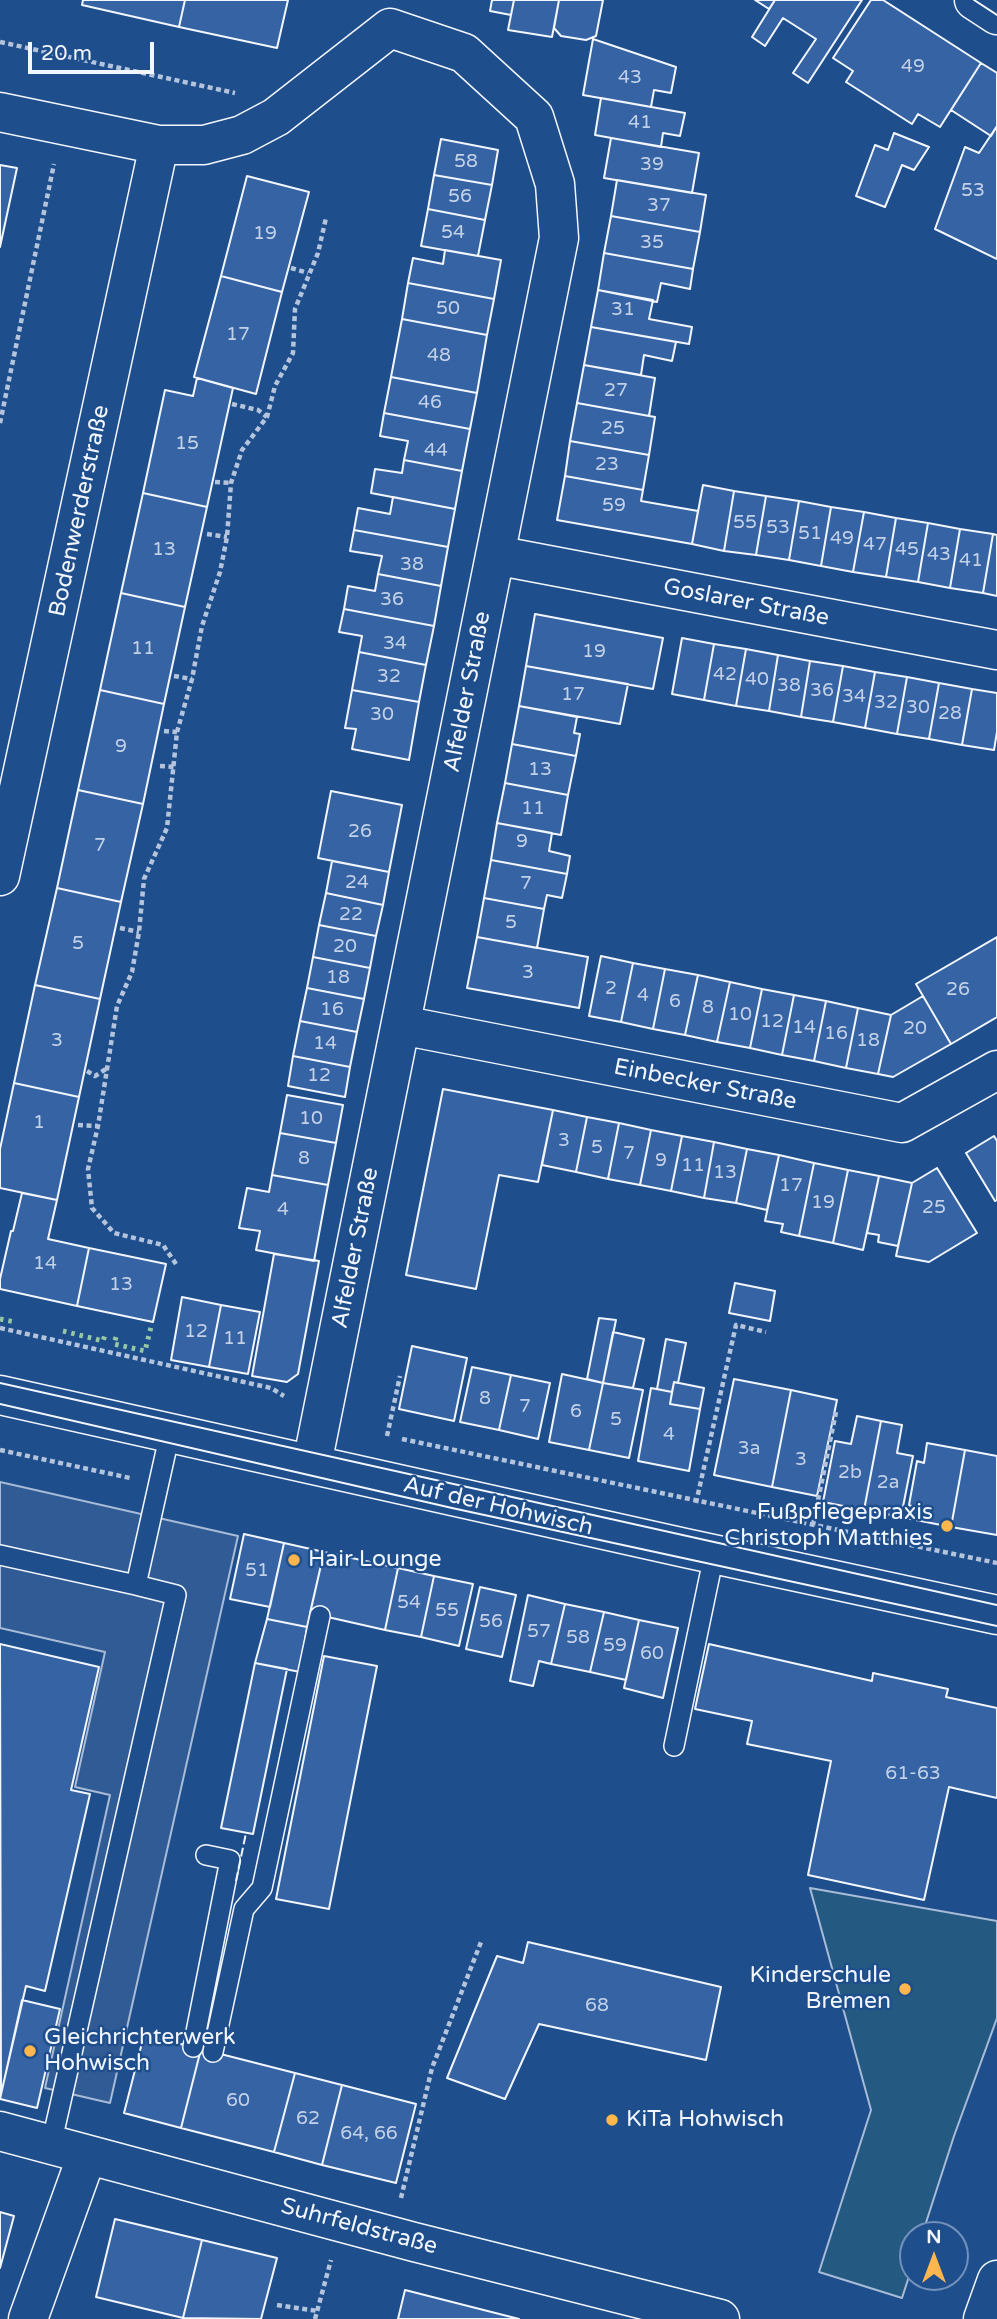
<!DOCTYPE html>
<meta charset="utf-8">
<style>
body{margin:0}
#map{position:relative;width:997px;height:2319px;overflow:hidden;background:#1f4e8c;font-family:"Varela Round",sans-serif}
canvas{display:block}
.north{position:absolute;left:899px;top:2221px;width:70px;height:70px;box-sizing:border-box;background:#1f4e8c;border:2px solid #7391ba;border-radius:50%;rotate:0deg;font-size:19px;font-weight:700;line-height:28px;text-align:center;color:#f2f6ff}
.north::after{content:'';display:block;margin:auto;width:24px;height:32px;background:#ffb74d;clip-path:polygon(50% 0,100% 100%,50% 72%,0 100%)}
.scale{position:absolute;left:28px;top:42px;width:126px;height:32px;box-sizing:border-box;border:4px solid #f2f6ff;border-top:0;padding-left:9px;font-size:21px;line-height:24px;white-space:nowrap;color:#f2f6ff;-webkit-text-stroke:5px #1f4e8c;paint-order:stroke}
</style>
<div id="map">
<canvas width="997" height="2319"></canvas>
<div class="north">N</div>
<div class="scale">20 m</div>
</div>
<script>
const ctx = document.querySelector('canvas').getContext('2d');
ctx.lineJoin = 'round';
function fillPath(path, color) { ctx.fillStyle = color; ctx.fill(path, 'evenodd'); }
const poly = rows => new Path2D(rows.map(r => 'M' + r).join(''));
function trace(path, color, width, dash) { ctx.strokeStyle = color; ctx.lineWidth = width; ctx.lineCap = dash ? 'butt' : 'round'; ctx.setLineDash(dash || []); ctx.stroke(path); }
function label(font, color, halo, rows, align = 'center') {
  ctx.font = font + ' "Varela Round",sans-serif'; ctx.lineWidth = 5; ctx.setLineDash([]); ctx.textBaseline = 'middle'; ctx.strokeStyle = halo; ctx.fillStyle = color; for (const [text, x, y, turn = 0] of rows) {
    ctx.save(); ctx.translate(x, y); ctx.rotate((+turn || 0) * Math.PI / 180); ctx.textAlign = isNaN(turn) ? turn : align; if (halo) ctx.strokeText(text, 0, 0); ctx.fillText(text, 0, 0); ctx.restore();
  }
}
const green = poly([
 [810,1888,997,1921,997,2018,954,2136,922,2235,913,2235,913,2264,902,2298,819,2272,871,2110,810,1888]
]);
fillPath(green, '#245a82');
trace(green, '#a8bbd7', 2);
const parking = poly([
 [0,1482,238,1536,110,2103,45,2088,110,1795,75,1787,105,1652,0,1628,0,1482]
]);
fillPath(parking, '#305b95');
trace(parking, '#a8bbd7', 2);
const building = poly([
 [83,0,185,0,179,27,82,5,83,0],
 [185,0,288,0,277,48,179,27,185,0],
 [492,0,514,0,511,15,490,11,492,0],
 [514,0,559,0,552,37,508,30,514,0],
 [559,0,603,0,596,36,586,40,561,36,554,28,559,0],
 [755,0,775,0,769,9,755,0],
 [775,0,862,0,808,83,793,73,816,39,783,18,765,46,752,37,775,0],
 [871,0,883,0,981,63,940,127,918,114,912,124,846,82,853,71,833,58,871,0],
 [593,39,676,67,671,93,654,90,651,107,583,95,593,39],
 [981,63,997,73,997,126,991,136,951,110,981,63],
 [601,98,685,113,680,136,663,133,661,147,595,135,601,98],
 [997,126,997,259,935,229,965,147,979,153,997,126],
 [894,133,929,147,914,170,902,165,885,207,856,196,875,145,888,150,894,133],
 [611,138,699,153,692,193,604,178,611,138],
 [441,139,498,150,492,185,434,175,441,139],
 [0,165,17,168,0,247,0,165],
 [434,175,492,185,485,220,428,209,434,175],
 [247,176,309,192,282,292,221,276,247,176],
 [617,180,706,195,700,232,611,216,617,180],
 [428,209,485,220,478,256,421,246,428,209],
 [611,216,700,232,693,269,604,253,611,216],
 [445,250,501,260,494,299,408,283,413,258,443,264,445,250],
 [604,253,693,269,690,289,661,283,657,302,598,290,604,253],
 [221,276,282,292,256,394,194,377,221,276],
 [408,283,494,299,487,335,402,319,408,283],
 [598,290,653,300,649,319,692,327,689,344,591,327,598,290],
 [402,319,487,335,477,393,391,377,402,319],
 [591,327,676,342,672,361,644,355,641,375,584,365,591,327],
 [584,365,655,378,649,416,577,403,584,365],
 [391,377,477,393,470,429,384,413,391,377],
 [197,378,233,388,207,507,143,493,165,390,193,396,197,378],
 [577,403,655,417,649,455,570,441,577,403],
 [384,413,470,429,462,471,404,460,408,441,380,436,384,413],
 [570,441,649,455,643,490,565,476,570,441],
 [404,460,462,471,455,509,371,493,375,469,402,473,404,460],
 [565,476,643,490,641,501,698,511,692,544,557,520,565,476],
 [703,485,734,491,724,551,692,544,703,485],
 [734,491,766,496,756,555,724,551,734,491],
 [143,493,207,507,185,607,121,593,143,493],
 [766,496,799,501,789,560,756,555,766,496],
 [393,497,455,509,448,547,354,530,358,508,390,514,393,497],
 [799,501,831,507,821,566,789,560,799,501],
 [831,507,864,512,853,572,821,566,831,507],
 [864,512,896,518,886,577,853,572,864,512],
 [896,518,928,523,918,582,886,577,896,518],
 [928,523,960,529,950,588,918,582,928,523],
 [960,529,993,534,983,593,950,588,960,529],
 [354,530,448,547,441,586,378,574,382,556,350,551,354,530],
 [993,534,997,535,997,596,983,593,993,534],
 [378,574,441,586,434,626,344,609,348,586,375,591,378,574],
 [121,593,185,607,164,704,100,690,121,593],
 [344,609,434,626,426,665,359,652,362,636,339,632,344,609],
 [535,614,663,638,653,689,526,666,535,614],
 [682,638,714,644,704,700,672,694,682,638],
 [714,644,746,649,736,706,704,700,714,644],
 [746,649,778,655,769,711,736,706,746,649],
 [359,652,426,665,419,702,352,690,359,652],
 [778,655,810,661,801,717,769,711,778,655],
 [810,661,843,666,833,722,801,717,810,661],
 [526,666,628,684,620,724,519,706,526,666],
 [843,666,875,672,865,728,833,722,843,666],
 [875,672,907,677,897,734,865,728,875,672],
 [907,677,939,683,929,739,897,734,907,677],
 [939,683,972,689,962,745,929,739,939,683],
 [972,689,997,693,997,732,994,750,962,745,972,689],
 [100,690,164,704,143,804,78,790,100,690],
 [352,690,419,702,409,760,352,749,356,729,345,728,352,690],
 [519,706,577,717,574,733,580,734,576,756,512,744,519,706],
 [512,744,576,756,568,795,505,783,512,744],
 [505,783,568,795,561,835,497,823,505,783],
 [78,790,143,804,121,902,57,888,78,790],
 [331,791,402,805,389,872,318,858,331,791],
 [497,823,552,833,549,851,570,856,567,874,491,860,497,823],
 [491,860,567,874,562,898,547,895,544,909,484,898,491,860],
 [332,861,389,872,383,905,326,893,332,861],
 [57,888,121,902,100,999,35,985,57,888],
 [326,893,383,905,376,936,319,925,326,893],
 [484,898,544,909,537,948,477,937,484,898],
 [319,925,376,936,370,968,313,957,319,925],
 [477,937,588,957,579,1008,467,988,477,937],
 [997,937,997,1017,951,1044,916,984,997,937],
 [601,956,633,963,621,1022,589,1016,601,956],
 [313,957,370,968,364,999,307,988,313,957],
 [633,963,665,969,653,1029,621,1022,633,963],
 [665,969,698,975,685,1035,653,1029,665,969],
 [698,975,730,982,717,1042,685,1035,698,975],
 [730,982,762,989,750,1048,717,1042,730,982],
 [35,985,100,999,79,1097,14,1083,35,985],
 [307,988,364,999,357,1032,300,1021,307,988],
 [762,989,794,995,782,1055,750,1048,762,989],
 [794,995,826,1001,814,1061,782,1055,794,995],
 [923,996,951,1044,893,1077,878,1074,891,1015,923,996],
 [826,1001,858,1008,846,1068,814,1061,826,1001],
 [858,1008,891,1015,878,1074,846,1068,858,1008],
 [300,1021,357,1032,350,1067,293,1056,300,1021],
 [293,1056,350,1067,345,1097,288,1086,293,1056],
 [14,1083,79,1097,57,1200,0,1188,0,1149,14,1083],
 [443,1089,553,1110,538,1182,499,1175,476,1289,406,1275,443,1089],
 [287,1095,343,1105,336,1143,280,1133,287,1095],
 [553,1110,587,1117,576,1172,542,1165,553,1110],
 [587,1117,619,1123,608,1179,576,1172,587,1117],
 [619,1123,651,1130,640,1185,608,1179,619,1123],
 [651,1130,682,1136,671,1191,640,1185,651,1130],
 [280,1133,336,1143,328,1185,272,1175,280,1133],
 [682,1136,714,1142,704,1198,671,1191,682,1136],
 [994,1136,997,1141,997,1200,995,1201,966,1153,994,1136],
 [714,1142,747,1149,736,1203,704,1198,714,1142],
 [747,1149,779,1155,767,1210,736,1203,747,1149],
 [779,1155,814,1163,799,1236,781,1232,783,1224,765,1221,779,1155],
 [814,1163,848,1170,833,1243,799,1236,814,1163],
 [937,1168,977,1233,929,1262,896,1256,912,1183,937,1168],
 [848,1170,879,1176,863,1250,833,1243,848,1170],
 [272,1175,328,1185,314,1261,256,1250,260,1231,239,1228,247,1188,269,1192,272,1175],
 [879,1176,912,1183,898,1246,878,1242,879,1235,867,1233,879,1176],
 [22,1193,57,1200,48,1239,89,1248,77,1306,0,1289,0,1279,11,1231,13,1231,22,1193],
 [89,1248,166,1264,153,1322,77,1306,89,1248],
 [274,1254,319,1261,298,1374,287,1382,252,1376,274,1254],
 [735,1283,775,1291,770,1321,729,1313,735,1283],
 [182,1297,221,1305,209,1367,171,1360,182,1297],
 [221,1305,260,1312,248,1374,209,1367,221,1305],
 [599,1318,616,1320,603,1383,587,1379,599,1318],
 [613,1332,644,1339,633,1388,603,1383,613,1332],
 [666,1339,686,1343,678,1383,674,1382,672,1392,657,1389,666,1339],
 [412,1346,467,1358,454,1421,399,1409,412,1346],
 [472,1367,511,1375,499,1430,460,1422,472,1367],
 [562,1374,603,1383,589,1450,549,1442,562,1374],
 [511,1375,550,1383,538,1439,499,1430,511,1375],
 [734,1379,791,1390,772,1487,714,1475,734,1379],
 [674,1382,704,1388,700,1409,670,1404,674,1382],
 [603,1383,643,1390,629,1458,589,1450,603,1383],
 [651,1388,672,1392,670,1404,700,1409,689,1471,638,1461,651,1388],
 [791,1390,837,1400,817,1496,772,1487,791,1390],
 [857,1416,881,1421,864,1510,823,1502,835,1441,851,1444,857,1416],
 [881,1421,902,1425,897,1453,913,1456,901,1517,864,1510,881,1421],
 [927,1443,965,1450,951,1527,916,1520,918,1508,909,1505,917,1461,924,1463,927,1443],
 [965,1450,997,1456,997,1535,951,1527,965,1450],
 [909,1505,918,1508,916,1520,906,1518,909,1505],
 [244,1534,284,1543,270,1607,230,1599,244,1534],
 [284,1543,324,1552,307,1627,267,1619,284,1543],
 [324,1552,398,1568,385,1630,310,1613,324,1552],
 [398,1568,434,1576,421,1637,385,1630,398,1568],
 [434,1576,473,1584,459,1646,421,1637,434,1576],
 [480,1587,516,1595,502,1657,466,1649,480,1587],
 [528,1595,565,1604,551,1664,539,1661,533,1686,510,1681,528,1595],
 [565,1604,604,1612,590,1672,551,1664,565,1604],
 [604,1612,639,1620,626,1680,590,1672,604,1612],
 [267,1619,307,1627,300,1672,255,1663,267,1619],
 [639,1620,678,1628,663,1698,624,1688,639,1620],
 [0,1644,99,1667,71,1790,90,1794,45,1991,26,1986,1,2094,0,1644],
 [709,1644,872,1681,873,1673,948,1689,946,1697,997,1708,997,1798,949,1787,924,1900,808,1875,831,1761,747,1744,752,1721,695,1709,709,1644],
 [324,1656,377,1666,329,1909,276,1899,324,1656],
 [255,1663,287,1669,253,1834,221,1828,255,1663],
 [528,1942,721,1987,706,2060,539,2024,505,2099,447,2078,497,1956,523,1963,528,1942],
 [22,2000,60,2009,37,2108,0,2099,22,2000],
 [144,2035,201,2049,181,2128,124,2113,144,2035],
 [201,2049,295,2073,274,2152,181,2128,201,2049],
 [295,2073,342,2085,322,2165,274,2152,295,2073],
 [342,2085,416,2104,396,2183,322,2165,342,2085],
 [0,2212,14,2216,0,2268,0,2212],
 [115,2219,202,2240,183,2318,96,2297,115,2219],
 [202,2240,277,2258,261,2319,183,2318,202,2240],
 [405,2290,519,2319,398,2319,405,2290]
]);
fillPath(building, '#3563a3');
trace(building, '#f2f6ff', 2);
const lane = poly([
 [0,1555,136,1585],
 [674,1746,714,1555],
 [193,2047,230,1860,206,1855],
 [213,2052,244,1909,262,1888,320,1616],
 [51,2145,176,1595,136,1585,170,1433]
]);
const street = poly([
 [0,112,159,145,204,145,242,135,276,117,390,28],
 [495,555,997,650],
 [0,876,159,145],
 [401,1025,902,1123,997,1070],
 [0,1395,685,1548,997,1615],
 [312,1464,559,238,555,184,534,117,464,53,390,28],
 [0,2131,414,2242,720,2319],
 [28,2319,87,2155],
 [983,2319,997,2280]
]);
const secondary = poly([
 [974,0,997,15]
]);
trace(lane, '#f2f6ff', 22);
trace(street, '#f2f6ff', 41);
trace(secondary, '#f2f6ff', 41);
trace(poly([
 [0,42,235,93],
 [291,268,308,273],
 [232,404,258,410,267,417],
 [0,423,54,164],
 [215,482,231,483],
 [207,534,227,537],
 [174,676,192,679],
 [164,731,177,732],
 [160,766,175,767],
 [120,928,139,932],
 [87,1071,95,1076,106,1069],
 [78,1125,98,1126],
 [176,1264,163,1245,114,1233,92,1208,88,1169,98,1126,117,1006,132,972,139,932,144,879,167,828,177,732,192,679,202,626,220,572,227,537,231,483,242,450,267,417,275,386,293,353,295,309,318,253,326,218],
 [0,1328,271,1388,284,1396],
 [387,1436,400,1376],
 [402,1439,997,1563],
 [0,1450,130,1478],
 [696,1503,736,1325,766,1332],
 [813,1525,836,1412],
 [401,2198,432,2068,481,1942],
 [277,2305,318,2311],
 [315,2319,331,2260]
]), '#b3c4dc', 4.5, [5, 3.5]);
trace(lane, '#1f4e8c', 19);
trace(street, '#1f4e8c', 38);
trace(secondary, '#1f4e8c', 38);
trace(poly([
 [974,0,997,15],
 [0,1383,997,1605],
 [0,1404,452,1508,997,1626]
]), '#f2f6ff', 2);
trace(poly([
 [0,1319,15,1322],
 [63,1331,103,1341,106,1332],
 [116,1337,114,1344,145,1351,151,1327]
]), '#97c8a6', 5, [3.5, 5]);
trace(poly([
 [236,1881,246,1833]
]), '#f2f6ff', 2, [9, 3.5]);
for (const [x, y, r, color] of [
 [947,1526,7,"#ffb74d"],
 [294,1560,7,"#ffb74d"],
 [905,1989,7,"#ffb74d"],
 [30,2051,7,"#ffb74d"],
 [612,2120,7,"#ffb74d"]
]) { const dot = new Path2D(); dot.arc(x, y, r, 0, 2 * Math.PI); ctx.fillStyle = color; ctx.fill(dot); trace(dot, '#1f4e8c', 2.5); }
label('19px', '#c3d1e8', null, [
 ["49",913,67],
 ["43",630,78],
 ["41",640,123],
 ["58",466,162],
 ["39",652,165],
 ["53",973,191],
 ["56",460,197],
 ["37",659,206],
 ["54",453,233],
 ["19",265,234],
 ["35",652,243],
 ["50",448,309],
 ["31",623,310],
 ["17",238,335],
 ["48",439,356],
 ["27",616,391],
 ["46",430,403],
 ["25",613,429],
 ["15",187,444],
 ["44",436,451],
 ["23",607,465],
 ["59",614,506],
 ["55",745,523],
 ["53",778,528],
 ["51",810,534],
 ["49",842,539],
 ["47",875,545],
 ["13",164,550],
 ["45",907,550],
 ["43",939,555],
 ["41",971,561],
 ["38",412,565],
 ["36",392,600],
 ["34",395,644],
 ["11",143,649],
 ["19",594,652],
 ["42",725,675],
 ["32",389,677],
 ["40",757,680],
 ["38",789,686],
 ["36",822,691],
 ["17",573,695],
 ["34",854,697],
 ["32",886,703],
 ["30",918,708],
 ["28",950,714],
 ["30",382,715],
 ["9",121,747],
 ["13",540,770],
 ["11",533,809],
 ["26",360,832],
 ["9",522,842],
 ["7",100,846],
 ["24",357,883],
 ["7",526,884],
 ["22",351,915],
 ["5",511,923],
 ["5",78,944],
 ["20",345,947],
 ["3",528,973],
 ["18",338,978],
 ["2",611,989],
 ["26",958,990],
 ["4",643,996],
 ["6",675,1002],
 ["8",708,1008],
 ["16",332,1010],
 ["10",740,1015],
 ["12",772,1022],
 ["14",804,1028],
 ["20",915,1029],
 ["16",836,1034],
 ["3",57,1041],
 ["18",868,1041],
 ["14",325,1044],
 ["12",319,1076],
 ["10",311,1119],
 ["1",39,1123],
 ["3",564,1141],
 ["5",597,1148],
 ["7",629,1154],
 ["8",304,1159],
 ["9",661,1161],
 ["11",693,1166],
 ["13",725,1173],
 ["17",791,1186],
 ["19",823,1203],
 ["25",934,1208],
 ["4",283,1210],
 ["14",45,1264],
 ["13",121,1285],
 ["12",196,1332],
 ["11",235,1339],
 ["8",485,1399],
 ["7",525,1407],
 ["6",576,1412],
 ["5",616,1420],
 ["4",669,1435],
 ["3a",749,1449],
 ["3",801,1460],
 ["2b",850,1473],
 ["2a",888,1483],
 ["51",257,1571],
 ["54",409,1603],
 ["55",447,1611],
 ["56",491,1622],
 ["57",539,1632],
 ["58",578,1638],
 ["59",615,1646],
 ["60",652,1654],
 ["61-63",913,1774],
 ["68",597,2006],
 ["60",238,2101],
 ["62",308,2119],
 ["64, 66",369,2134]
]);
label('23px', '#f2f6ff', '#1f4e8c', [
 ["Bodenwerderstraße",80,511,-78],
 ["Goslarer Straße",746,603,11],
 ["Alfelder Straße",468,692,-79],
 ["Einbecker Straße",705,1085,11],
 ["Alfelder Straße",356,1248,-79],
 ["Auf der Hohwisch",498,1507,13],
 ["Suhrfeldstraße",359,2227,15]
]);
label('23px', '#f2f6ff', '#1f4e8c', [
 ["Fußpflegepraxis",933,1513,"right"],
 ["Christoph Matthies",933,1539,"right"],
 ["Hair Lounge",308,1560],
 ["Kinderschule",891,1976,"right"],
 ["Bremen",891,2002,"right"],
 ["Gleichrichterwerk",44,2038],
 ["Hohwisch",44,2064],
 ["KiTa Hohwisch",626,2120]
], 'left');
</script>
